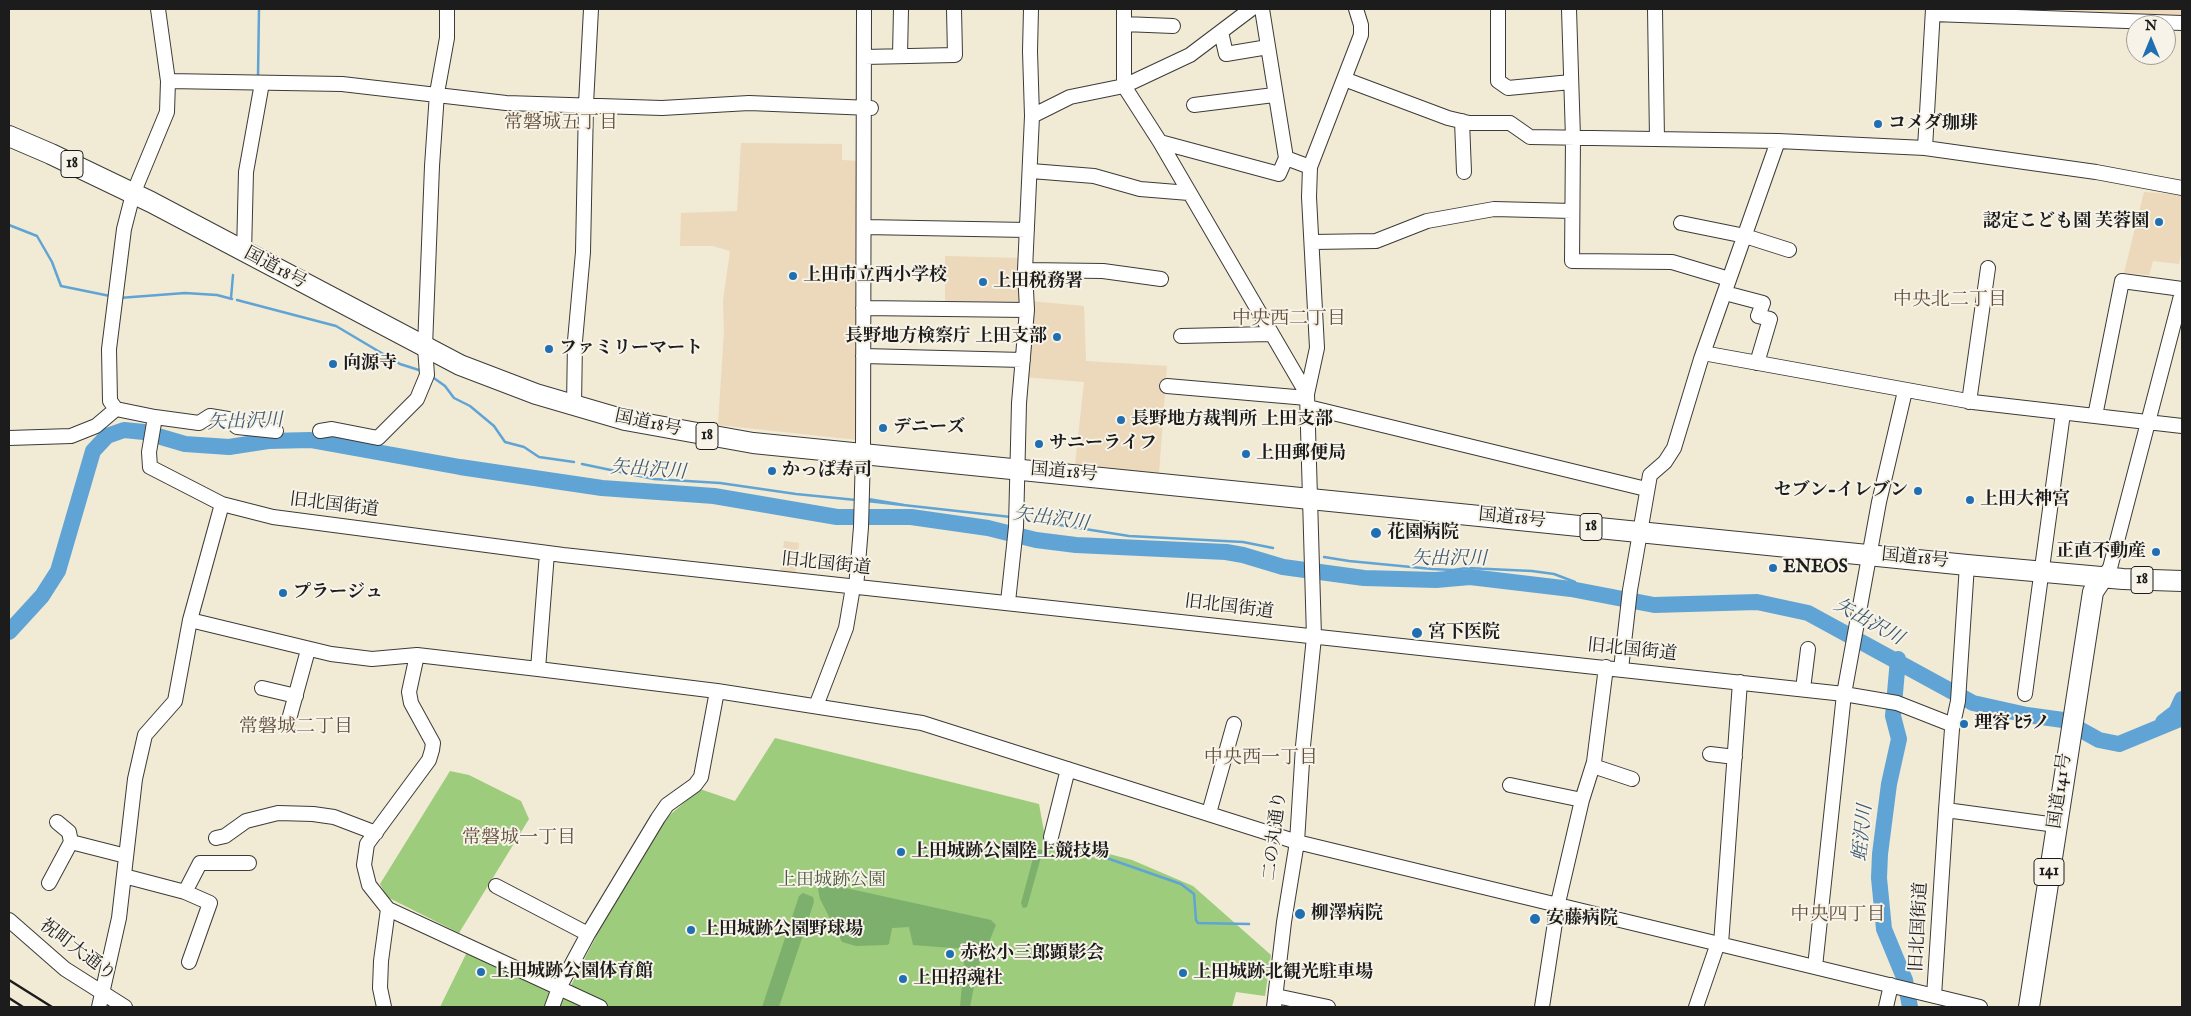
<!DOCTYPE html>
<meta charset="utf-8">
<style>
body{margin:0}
#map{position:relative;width:2191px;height:1016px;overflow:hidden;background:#f1ead4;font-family:"IM FELL English",serif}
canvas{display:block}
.frame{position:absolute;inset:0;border:10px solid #1c1c1c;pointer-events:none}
.north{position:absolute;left:2126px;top:15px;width:50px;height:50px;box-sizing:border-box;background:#f7f3e8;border:1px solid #9f9d96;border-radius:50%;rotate:0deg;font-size:14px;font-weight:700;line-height:20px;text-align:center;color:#1c1c1c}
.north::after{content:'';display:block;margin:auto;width:18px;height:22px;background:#1f6fb2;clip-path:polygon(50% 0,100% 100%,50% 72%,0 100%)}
</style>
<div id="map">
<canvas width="2191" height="1016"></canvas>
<div class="frame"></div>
<div class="north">N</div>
</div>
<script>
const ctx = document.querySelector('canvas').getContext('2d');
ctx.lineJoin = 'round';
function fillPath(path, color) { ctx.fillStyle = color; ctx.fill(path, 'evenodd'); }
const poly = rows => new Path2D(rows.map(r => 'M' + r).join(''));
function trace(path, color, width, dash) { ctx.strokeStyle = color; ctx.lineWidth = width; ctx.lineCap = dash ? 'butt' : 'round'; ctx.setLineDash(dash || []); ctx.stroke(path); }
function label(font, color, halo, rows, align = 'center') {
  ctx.font = font + ' "IM FELL English","Noto Serif JP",serif'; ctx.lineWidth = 4; ctx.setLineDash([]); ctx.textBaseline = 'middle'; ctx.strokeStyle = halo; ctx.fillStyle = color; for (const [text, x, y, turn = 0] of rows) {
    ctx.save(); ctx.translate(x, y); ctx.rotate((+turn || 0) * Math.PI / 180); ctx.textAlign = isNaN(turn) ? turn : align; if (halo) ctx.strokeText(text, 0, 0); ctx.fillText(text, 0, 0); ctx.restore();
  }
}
fillPath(poly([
 [1938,9,2182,9,2182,19],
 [741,143,842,144,842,160,860,161,858,440,718,425,724,331,723,301,730,251,713,246,680,246,681,213,737,211],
 [2144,192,2182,195,2182,250,2179,264,2153,261,2149,275,2124,273],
 [945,256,1020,258,1021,307,945,306],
 [1030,301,1084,306,1086,361,1167,366,1159,473,1075,465,1084,382,1024,377],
 [784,541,799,543,795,577,780,575]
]), '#ecd8ba');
fillPath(poly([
 [775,738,1039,804,1045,837,1132,860,1193,886,1271,955,1265,996,1236,992,1232,1007,440,1007,469,948,566,995,640,851,664,820,700,789,735,801],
 [450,771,469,775,521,801,529,819,459,933,387,897,380,884]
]), '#9ccc7c');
fillPath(poly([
 [1037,849,1043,850,1027,907,1023,908,1021,903,1035,851],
 [823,883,991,920,996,925,977,971,970,1007,960,1007,965,949,913,945,909,927,892,928,889,944,887,945,856,946,842,942,820,899,818,889],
 [803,893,813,897,814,902,779,1007,762,1007,799,896]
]), '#7db06c');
trace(poly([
 [258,77,259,9],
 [9,225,37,236,52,262,61,286,110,296],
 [119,298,185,293,217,295,232,299],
 [231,298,233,275],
 [237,300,336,326,400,364,422,371],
 [431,376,445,386,454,398,470,406,494,426,505,442,524,447,539,457,574,462],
 [582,464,654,479,720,483,796,494,856,500],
 [868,499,904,505],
 [867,501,1011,517],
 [1022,519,1129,536,1243,542,1273,548],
 [1324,557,1349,561,1432,569,1453,570,1467,568,1532,571,1554,574,1575,582,1580,591],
 [1056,847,1078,848,1181,884,1194,894,1196,920,1198,923,1249,924]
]), '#60a4d5', 2.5);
trace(poly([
 [9,632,42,596,58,571,93,451,107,436,124,430,144,432,185,444,229,447,268,441,310,440,460,467,602,488,714,496,837,517,911,517,988,528,1036,540,1076,545,1226,552,1243,555,1283,567,1364,578,1436,580,1470,577,1571,589,1654,605,1757,602,1808,613,1973,703,2027,715,2063,720,2099,740,2119,744,2182,718],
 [1898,659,1893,716,1899,739,1889,784,1880,854,1879,878,1884,929,1905,980,1910,1007],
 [2163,722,2176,712,2182,699]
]), '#60a4d5', 16);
const minor = poly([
 [158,9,168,81,167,112,133,194,124,229,109,349,110,401,116,409,155,417,199,423,210,416,228,419,237,427,276,431],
 [1124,9,1124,86,1160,142,1307,394],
 [1498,9,1498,81,1508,88,1571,82],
 [1569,9,1573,138,1572,261,1672,262,1729,279],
 [1655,9,1657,139],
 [1933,14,2182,23],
 [1124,24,1173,26],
 [1221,32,1226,54,1268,47],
 [900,55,901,9],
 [864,57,955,55,954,9],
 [1344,79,1448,118,1469,123,1510,123,1530,137,1778,141,1925,148,2096,172,2182,188],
 [168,81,342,84,506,103,662,108,749,103,871,108],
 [1194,105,1274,95],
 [1032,116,1070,97,1124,86,1190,55,1251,9],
 [1462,121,1464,172],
 [1160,142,1279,174,1286,158,1262,9],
 [1925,148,1933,9],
 [1286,158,1310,167],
 [1031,171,1094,176,1140,189,1189,193],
 [1681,223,1745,236,1789,250],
 [864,227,1027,230],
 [1313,242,1376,241,1427,221,1494,209,1572,211],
 [244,253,246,172,262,83],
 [1025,270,1103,271,1161,279],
 [1725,293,1763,303,1758,316,1770,319,1757,363],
 [863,308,1027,310],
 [1181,336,1270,334],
 [1703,353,1973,402,2182,426],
 [863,356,1023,360],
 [1167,386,1307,398],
 [1969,402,1988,268],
 [574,406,575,341,583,252,586,104,591,9],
 [1308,407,1646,489],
 [2095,416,2122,281,2182,289],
 [155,417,149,452,150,467,222,504,273,517,563,555,1844,694,1897,703,1953,725],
 [320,431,332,429,378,438,417,399,427,375,425,347,432,166,437,93,447,38,447,9],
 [9,438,71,436,96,426,116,409],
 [2103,577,2110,568,2182,292],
 [856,588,861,527,863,453,864,9],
 [1008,602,1016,527,1019,403,1027,310,1025,270,1032,116,1030,51,1031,9],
 [190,620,331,654,372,659,417,655,538,669,717,691,922,723,1297,842,1980,1007],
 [417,655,409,692,411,703,433,743,432,750,429,760,367,844,364,865,369,885,388,909,600,1007],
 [538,669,547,553],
 [1621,669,1630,590,1650,475,1665,462,1674,448,1701,359,1778,141],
 [262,688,296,696],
 [1803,689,1808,649],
 [2025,694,2063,413],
 [816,706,846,628,853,587],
 [288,723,308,650],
 [1710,754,1735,757],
 [1593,766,1632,779],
 [1510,785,1582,800],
 [1946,810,2056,825],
 [1209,813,1234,724],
 [1051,837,1068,769],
 [216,838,225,836,246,821,278,813,313,814,334,817,376,833],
 [71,842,126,856],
 [124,876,185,892,210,903,189,962],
 [49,883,71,842,69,832,57,822],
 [496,886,588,934],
 [185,892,200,863,249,863],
 [9,920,65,969,125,1007],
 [1721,944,1740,682],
 [1815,967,1844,694,1879,502,1905,391],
 [1276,996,1328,1007],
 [1934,996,1946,810,1952,729,1958,701,1967,565],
 [99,1007,119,918,135,779,145,735,175,701,190,620,222,504],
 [384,1007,380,988,381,961,388,909],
 [552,1007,559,988,588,934,658,818,667,805,695,785,701,777,717,691],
 [1274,1007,1284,922,1297,842,1303,746,1314,637,1307,394,1317,348,1309,197,1310,167,1361,35,1361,25,1356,9],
 [1542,1007,1558,903,1582,800,1594,762,1606,667],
 [1696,1007,1718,943],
 [1886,1007,1891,985]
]);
const highway = poly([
 [9,136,51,154,151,202,460,365,536,394,625,420,753,443,1967,565,2123,579,2182,581],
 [2029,1007,2093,592,2103,577]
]);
trace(minor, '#3c3b38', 16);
trace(highway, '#3c3b38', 22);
trace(minor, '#fff', 14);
trace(highway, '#fff', 20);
trace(poly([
 [9,980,52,1007],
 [9,998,23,1007]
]), '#1c1c1c', 2.5);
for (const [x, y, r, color] of [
 [1878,124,5,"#1f6fb2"],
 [2159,222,5,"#1f6fb2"],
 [793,276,5,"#1f6fb2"],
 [983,282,5,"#1f6fb2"],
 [1057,337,5,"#1f6fb2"],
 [549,349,5,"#1f6fb2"],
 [333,364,5,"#1f6fb2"],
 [1121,420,5,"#1f6fb2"],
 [883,428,5,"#1f6fb2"],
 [1039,444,5,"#1f6fb2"],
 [1246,454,5,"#1f6fb2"],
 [772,471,5,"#1f6fb2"],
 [1918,491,5,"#1f6fb2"],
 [1970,500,5,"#1f6fb2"],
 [1376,533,6,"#1f6fb2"],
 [2156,552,5,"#1f6fb2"],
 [1773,568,5,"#1f6fb2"],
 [283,593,5,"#1f6fb2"],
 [1417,633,6,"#1f6fb2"],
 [1964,724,5,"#1f6fb2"],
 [901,852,5,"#1f6fb2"],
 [1300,914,6,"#1f6fb2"],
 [1535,919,6,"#1f6fb2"],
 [691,930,5,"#1f6fb2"],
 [950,954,5,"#1f6fb2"],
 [481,972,5,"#1f6fb2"],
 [1183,973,5,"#1f6fb2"],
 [903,979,5,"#1f6fb2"]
]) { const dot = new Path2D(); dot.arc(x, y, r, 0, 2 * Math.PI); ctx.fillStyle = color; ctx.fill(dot); trace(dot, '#f7f3e8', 2); }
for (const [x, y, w] of [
 [72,164,22],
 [707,436,22],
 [1591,527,22],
 [2142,580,22],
 [2049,872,30]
]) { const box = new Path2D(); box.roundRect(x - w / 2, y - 13.5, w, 27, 4); ctx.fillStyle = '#f7f3e8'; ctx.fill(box); trace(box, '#1c1c1c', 1); }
label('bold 16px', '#1c1c1c', null, [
 ["18",72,164],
 ["18",707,436],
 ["18",1591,527],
 ["18",2142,580],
 ["141",2049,872]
]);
label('bold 18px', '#1c1c1c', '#f7f3e8', [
 ["コメダ珈琲",1888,124],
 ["認定こども園 芙蓉園",2149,222,"right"],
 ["上田市立西小学校",803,276],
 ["上田税務署",993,282],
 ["長野地方検察庁 上田支部",1047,337,"right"],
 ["ファミリーマート",559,349],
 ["向源寺",343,364],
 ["長野地方裁判所 上田支部",1131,420],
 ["デニーズ",893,428],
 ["サニーライフ",1049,444],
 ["上田郵便局",1256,454],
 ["かっぱ寿司",782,471],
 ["セブン-イレブン",1908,491,"right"],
 ["上田大神宮",1980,500],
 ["花園病院",1387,533],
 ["正直不動産",2146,552,"right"],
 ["ENEOS",1783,568],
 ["プラージュ",293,593],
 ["宮下医院",1428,633],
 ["理容 ﾋﾗノ",1974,724],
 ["上田城跡公園陸上競技場",911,852],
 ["柳澤病院",1311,914],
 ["安藤病院",1546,919],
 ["上田城跡公園野球場",701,930],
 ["赤松小三郎顕影会",960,954],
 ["上田城跡公園体育館",491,972],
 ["上田城跡北観光駐車場",1193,973],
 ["上田招魂社",913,979]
], 'left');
label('18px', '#1c1c1c', '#f7f3e8', [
 ["国道18号",275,269,28],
 ["国道18号",648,424,12],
 ["国道18号",1064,473,5],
 ["旧北国街道",334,506,7],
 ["国道18号",1512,519,6],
 ["国道18号",1915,559,6],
 ["旧北国街道",826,565,6],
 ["旧北国街道",1229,608,7],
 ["旧北国街道",1632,651,6],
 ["国道141号",2061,791,-82],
 ["二の丸通り",1276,836,-83],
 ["旧北国街道",1920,927,-87],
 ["祝町大通り",77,951,37]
]);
label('18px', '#495a3e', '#f7f3e8', [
 ["上田城跡公園",832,881]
]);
label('19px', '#634f39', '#f7f3e8', [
 ["常磐城五丁目",561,124],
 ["中央北二丁目",1950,301],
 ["中央西二丁目",1289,320],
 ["常磐城二丁目",296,728],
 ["中央西一丁目",1261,759],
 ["常磐城一丁目",519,839],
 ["中央四丁目",1838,916]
]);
label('italic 19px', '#3b596f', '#f7f3e8', [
 ["矢出沢川",245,423,-2],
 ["矢出沢川",648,471,4],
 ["矢出沢川",1051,520,8],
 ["矢出沢川",1449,560],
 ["矢出沢川",1868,623,29],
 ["蛭沢川",1864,833,-84]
]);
</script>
